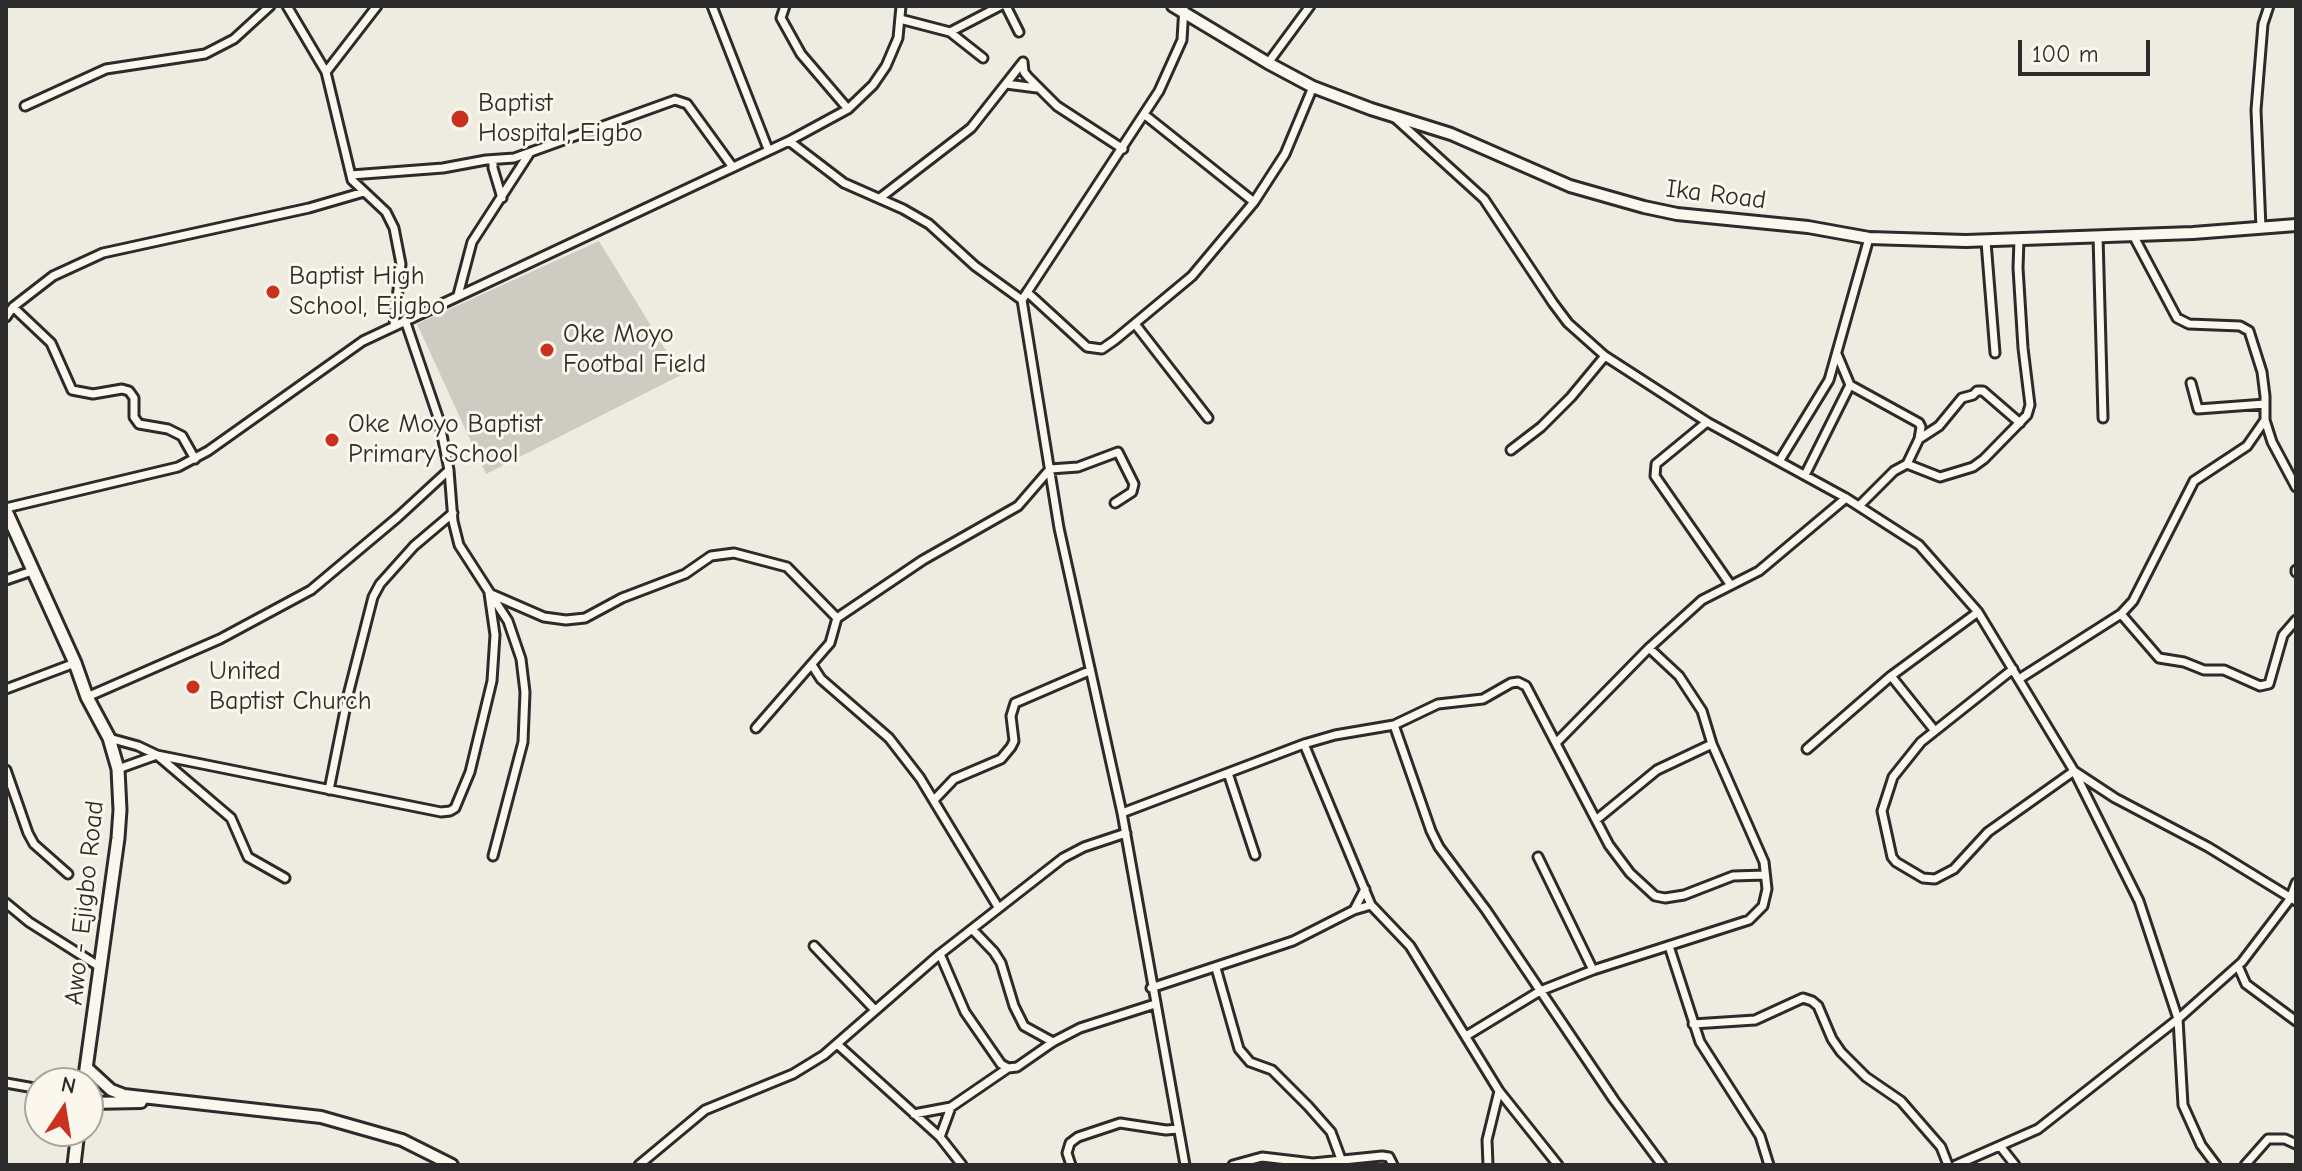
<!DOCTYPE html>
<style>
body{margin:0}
#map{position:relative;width:2302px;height:1171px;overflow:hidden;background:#eeebe0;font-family:"Comic Neue",sans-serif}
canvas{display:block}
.frame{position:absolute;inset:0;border:8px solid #2b2b2b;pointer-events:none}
.north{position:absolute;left:24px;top:1067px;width:80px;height:80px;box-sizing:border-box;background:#fbf7ec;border:2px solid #a8a59f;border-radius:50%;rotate:12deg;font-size:22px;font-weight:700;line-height:32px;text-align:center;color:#2b2b2b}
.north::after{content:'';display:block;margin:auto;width:28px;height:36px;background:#c8321e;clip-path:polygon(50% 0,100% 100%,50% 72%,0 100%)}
.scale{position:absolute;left:2018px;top:40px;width:132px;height:36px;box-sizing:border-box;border:4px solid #2b2b2b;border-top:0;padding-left:10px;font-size:24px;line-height:28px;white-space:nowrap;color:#2b2b2b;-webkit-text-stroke:6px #fbf7ec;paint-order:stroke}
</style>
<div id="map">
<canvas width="2302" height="1171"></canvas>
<div class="frame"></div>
<div class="north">N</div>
<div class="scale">100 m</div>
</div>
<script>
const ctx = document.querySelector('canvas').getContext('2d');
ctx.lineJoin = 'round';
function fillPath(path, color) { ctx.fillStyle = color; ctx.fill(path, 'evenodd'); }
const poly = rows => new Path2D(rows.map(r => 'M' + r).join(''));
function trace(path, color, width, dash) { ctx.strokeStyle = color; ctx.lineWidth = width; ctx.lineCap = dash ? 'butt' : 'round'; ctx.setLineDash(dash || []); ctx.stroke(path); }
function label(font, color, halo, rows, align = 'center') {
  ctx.font = font + ' "Comic Neue",sans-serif'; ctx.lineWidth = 6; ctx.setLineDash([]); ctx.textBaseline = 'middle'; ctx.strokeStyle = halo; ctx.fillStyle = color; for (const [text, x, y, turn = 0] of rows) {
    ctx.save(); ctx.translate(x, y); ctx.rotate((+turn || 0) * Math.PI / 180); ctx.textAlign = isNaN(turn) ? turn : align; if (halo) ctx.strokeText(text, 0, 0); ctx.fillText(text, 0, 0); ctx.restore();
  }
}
fillPath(poly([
 [599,241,681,375,486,474,417,324]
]), '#cecbc2');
const street = poly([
 [287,6,326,72,352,180,386,212,394,228,401,264,394,325],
 [712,6,768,149],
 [785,6,781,18,801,54,848,109],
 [1006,6,1019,32],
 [1184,6,1182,40,1159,91,1022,300,1059,528,1122,813,1185,1165],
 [900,19,950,32,983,58],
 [950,32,1000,6],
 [1023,62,1024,72,1028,77,1057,106,1123,149],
 [1268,63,1310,6],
 [326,72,377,6],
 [1006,84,1037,88],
 [25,106,106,69,205,54,234,39,270,6],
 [1145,115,1254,202],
 [1396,119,1484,199,1553,303,1568,323,1605,356,1707,422,1846,498,1919,545,1978,612,2074,771,2115,798,2208,847,2296,901],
 [789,141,844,183,903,209,929,224,975,266,1022,300],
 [493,160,493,168,502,198],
 [351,175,443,168,486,160,514,158,675,100,687,104,732,166],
 [880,198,971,128,1023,62],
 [2261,228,2256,110,2263,24,2269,6],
 [2133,235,2177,318,2189,324,2240,326,2249,331,2262,372,2265,396,2265,420,2272,442,2296,487],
 [2098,236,2103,418],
 [1986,242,1995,353],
 [1027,292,1087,347,1102,349,1115,340,1192,276,1254,202,1285,154,1313,87],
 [458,295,472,242,529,154],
 [13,307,51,343,72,390,93,394,122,389,129,391,134,398,134,417,139,424,168,429,182,436,195,459],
 [6,317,13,307,53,276,103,253,309,208,364,192],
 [405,320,439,420,449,470,453,521,459,545,508,621,521,659,525,692,523,742,493,856],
 [1135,324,1208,418],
 [1837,354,1850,385,1919,423,1921,427,1919,439,1907,464,1894,471,1859,506],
 [2191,383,2198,409,2265,404],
 [1707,422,1656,464,1655,476,1730,584],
 [1919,439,1939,426,1962,398,1973,395,1977,391,1983,391,2020,423],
 [1511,450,1541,427,1571,397,1605,356],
 [1780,460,1829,380,1869,238],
 [1907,464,1940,477,1973,467,1984,459,2027,415,2030,405,2023,348,2018,268,2019,239],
 [1805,475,1850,385],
 [6,508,178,467,208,451,363,341,789,141,848,109,873,85,886,66,898,38,901,6],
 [2296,570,2296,572],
 [6,580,32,571],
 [491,594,544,617,566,620,585,618,622,598,685,574,711,556,734,553,787,567,837,618],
 [2121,614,2159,658,2184,662,2204,670,2224,670,2260,686,2269,684,2283,635,2296,620],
 [812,665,821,679,889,738,920,778,998,907],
 [2013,669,1921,742,1893,777,1882,811,1892,857,1896,862,1923,878,1935,879,1954,869,1988,832,2074,771,2139,901,2178,1019,2183,1105,2201,1145,2216,1165],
 [1891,676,1935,731],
 [2019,679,2121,614,2133,601,2194,481,2247,446,2265,420],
 [6,689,75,663],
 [87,697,220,639,311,590,398,517,449,470],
 [1394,725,1431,831,1439,847,1486,910,1614,1100,1662,1165],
 [756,728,830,643,837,618,923,560,1018,506,1050,469,1078,467,1118,452,1134,484,1132,492,1115,503],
 [109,738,138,746,157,755,231,818,248,857,285,878],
 [1557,742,1649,648,1702,600,1759,571,1846,498],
 [1304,744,1371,905,1410,946,1499,1091,1558,1165],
 [1807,749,1891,676,1978,612],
 [118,769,157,755,441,812,450,811,455,808,470,772,492,681,495,635,489,593],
 [6,770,28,833,34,844,68,874],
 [1228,773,1255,855],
 [329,790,348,695,373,597,380,584,414,546,453,513],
 [934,800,954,779,1001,759,1011,747,1014,741,1011,716,1015,703,1089,671],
 [1122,813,1304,744,1335,735,1394,725,1438,704,1483,699,1511,683,1518,682,1526,686,1609,845,1630,873,1655,896,1665,898,1684,895,1733,876,1765,875],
 [1596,820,1657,770,1712,744],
 [1538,857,1593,970],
 [6,903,29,922,100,967],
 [1354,910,1365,889],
 [972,929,994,952,1001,963,1014,1006,1024,1026,1053,1042],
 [814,946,875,1010],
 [1669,946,1700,1042,1760,1136,1769,1165],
 [940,954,965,1012,1001,1064,1008,1068,1017,1067,1053,1042,1080,1028,1155,1004],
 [2238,966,2246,984,2296,1021],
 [1216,968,1239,1049,1250,1062,1272,1070,1308,1106,1331,1132,1341,1159],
 [1151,988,1293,941,1354,910,1371,905],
 [1693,1024,1755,1020,1803,998,1812,1001,1818,1006,1832,1039,1841,1052,1866,1077,1901,1101,1941,1147,1948,1165],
 [1466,1036,1540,991,1593,970,1749,920,1763,906,1767,889,1764,862,1712,744,1702,711,1679,676,1649,648],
 [837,1044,940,1137,962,1165],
 [6,1083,40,1089],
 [914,1114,951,1107,1008,1068],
 [940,1137,951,1107],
 [2000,1146,2015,1165],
 [639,1165,705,1110,793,1074,824,1055,940,954,1063,858,1084,847,1126,833],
 [1071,1165,1067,1153,1070,1143,1078,1137,1120,1123,1166,1130,1178,1129],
 [1233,1165,1262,1157,1313,1163,1382,1156,1389,1157,1393,1165],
 [1488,1165,1487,1140,1499,1091],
 [1956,1165,2038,1129,2178,1019,2242,962,2290,899,2296,883],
 [2245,1165,2268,1139,2285,1139,2296,1144]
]);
const secondary = poly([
 [1173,6,1268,63,1313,87,1371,109,1451,134,1570,186,1644,207,1677,214,1808,227,1869,238,1966,241,2193,233,2296,225],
 [86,1067,111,1090,124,1095,321,1117,402,1140,452,1165],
 [88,1103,141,1102]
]);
const primary = poly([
 [6,511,75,663,87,697,109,738,118,769,120,810,118,838,84,1083],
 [74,1165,78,1131]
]);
trace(street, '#2b2b2b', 13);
trace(secondary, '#2b2b2b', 16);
trace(primary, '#2b2b2b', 17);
trace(street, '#fbf7ec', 7);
trace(secondary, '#fbf7ec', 10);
trace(primary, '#fbf7ec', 11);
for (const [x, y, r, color] of [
 [460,119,10,"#c8321e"],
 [273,292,8,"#c8321e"],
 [547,350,8,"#c8321e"],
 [332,440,8,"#c8321e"],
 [193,687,8,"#c8321e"]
]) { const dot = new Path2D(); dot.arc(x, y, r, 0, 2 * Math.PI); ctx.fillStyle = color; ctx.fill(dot); trace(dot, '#fbf7ec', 3); }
label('26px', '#2b2b2b', '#fbf7ec', [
 ["Baptist",478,104],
 ["Hospital, Eigbo",478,134],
 ["Baptist High",289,277],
 ["School, Ejigbo",289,307],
 ["Oke Moyo",563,335],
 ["Footbal Field",563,365],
 ["Oke Moyo Baptist",348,425],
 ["Primary School",348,455],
 ["United",209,672],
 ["Baptist Church",209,702]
], 'left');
label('26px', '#2b2b2b', '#fbf7ec', [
 ["Ika Road",1716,195,7],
 ["Awo - Ejigbo Road",85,903,-84]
]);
</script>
